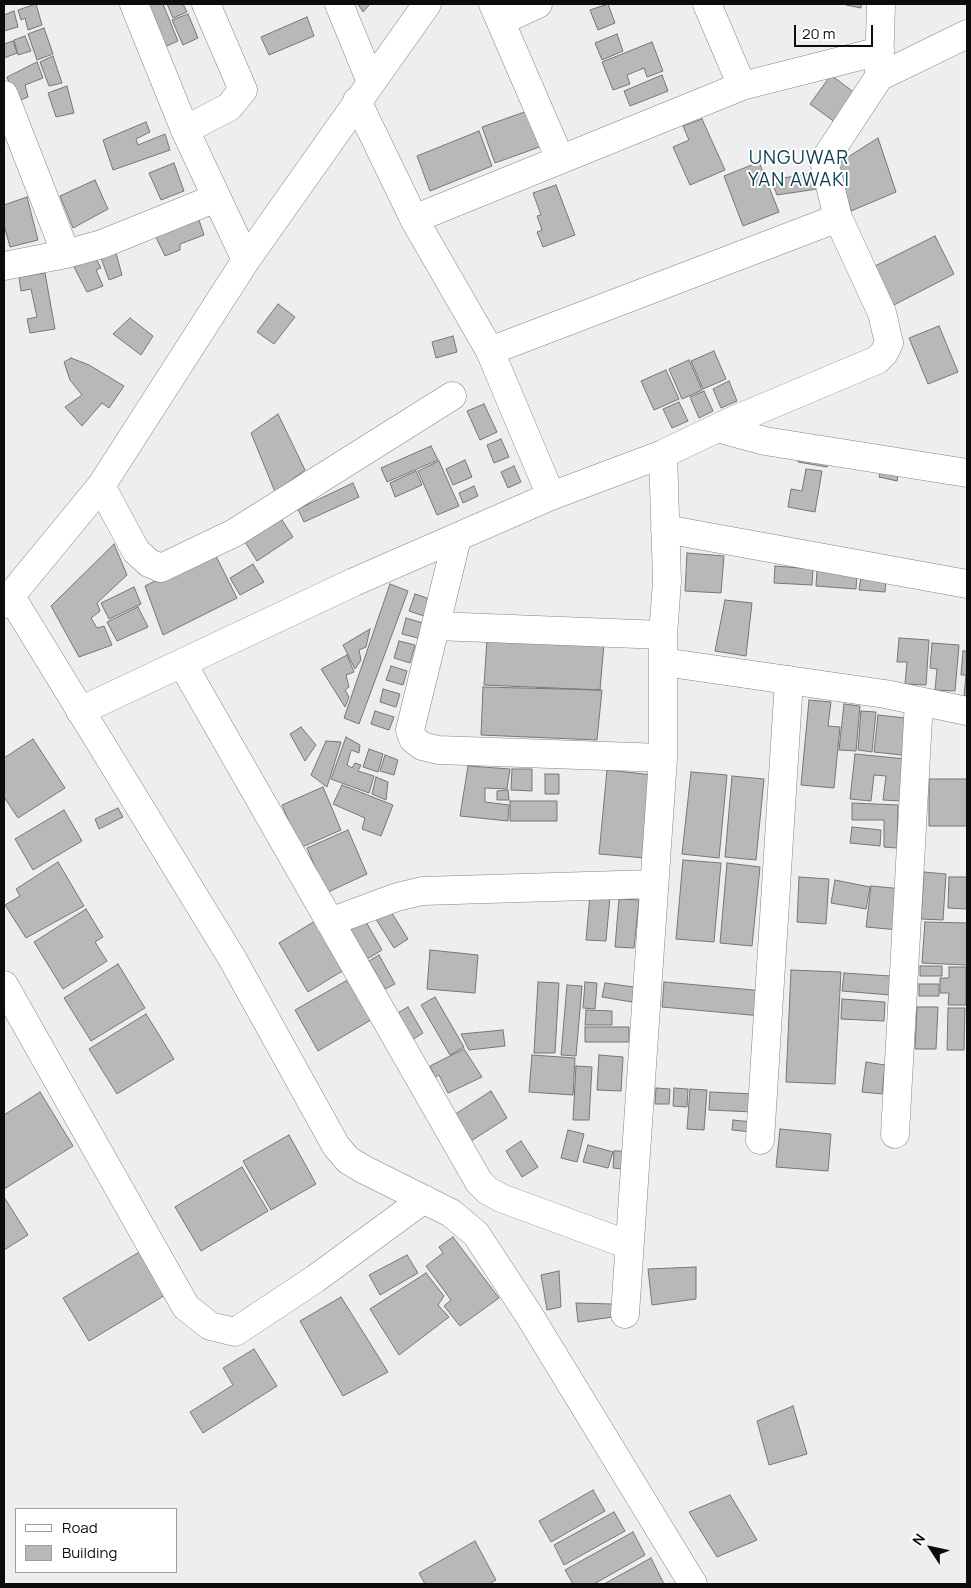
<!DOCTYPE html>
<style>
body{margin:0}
#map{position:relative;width:971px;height:1588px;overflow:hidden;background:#edeef0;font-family:Manrope,sans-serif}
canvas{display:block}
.frame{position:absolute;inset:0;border:5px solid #0c0c0d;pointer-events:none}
.legend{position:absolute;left:15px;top:1508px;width:162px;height:65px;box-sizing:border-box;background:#fff;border:1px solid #9e9e9e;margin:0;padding:6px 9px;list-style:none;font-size:15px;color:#0c0c0d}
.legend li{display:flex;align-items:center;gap:10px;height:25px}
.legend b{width:25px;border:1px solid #9e9e9e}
.north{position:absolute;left:906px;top:1523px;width:50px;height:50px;-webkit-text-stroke:4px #fff;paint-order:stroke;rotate:305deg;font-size:14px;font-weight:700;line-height:20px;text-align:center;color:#0c0c0d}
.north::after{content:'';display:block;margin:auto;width:18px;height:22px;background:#0c0c0d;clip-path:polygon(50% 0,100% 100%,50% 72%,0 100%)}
.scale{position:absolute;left:794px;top:25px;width:79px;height:22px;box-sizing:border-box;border:2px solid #0c0c0d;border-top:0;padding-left:6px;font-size:15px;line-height:18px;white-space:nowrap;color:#0c0c0d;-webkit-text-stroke:4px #fff;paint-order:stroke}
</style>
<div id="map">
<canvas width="971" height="1588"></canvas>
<div class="frame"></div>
<ul class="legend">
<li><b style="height:6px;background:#fff"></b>Road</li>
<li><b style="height:14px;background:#bab8b6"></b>Building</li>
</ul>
<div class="north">N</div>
<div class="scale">20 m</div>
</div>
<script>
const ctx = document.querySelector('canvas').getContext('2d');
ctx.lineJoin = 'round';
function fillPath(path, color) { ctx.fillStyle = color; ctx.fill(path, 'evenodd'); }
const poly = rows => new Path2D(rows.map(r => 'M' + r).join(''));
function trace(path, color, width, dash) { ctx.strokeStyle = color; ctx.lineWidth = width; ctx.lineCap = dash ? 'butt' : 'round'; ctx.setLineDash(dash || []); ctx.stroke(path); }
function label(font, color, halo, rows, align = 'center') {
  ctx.font = font + ' Manrope,sans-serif'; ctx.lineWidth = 4; ctx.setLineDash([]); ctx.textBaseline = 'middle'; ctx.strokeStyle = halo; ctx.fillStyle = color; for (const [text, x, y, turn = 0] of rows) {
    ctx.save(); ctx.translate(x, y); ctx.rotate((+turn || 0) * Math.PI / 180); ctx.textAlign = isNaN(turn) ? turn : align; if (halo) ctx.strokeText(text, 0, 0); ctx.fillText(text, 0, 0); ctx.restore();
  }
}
const building = poly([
 [36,4,42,25,28,30,25,18,21,20,18,10,36,4],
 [142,4,163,4,178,41,160,49,142,4],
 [167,4,183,4,187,12,173,18,167,4],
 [358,4,370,4,363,12,358,4],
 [608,4,615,23,598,30,590,10,608,4],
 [846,4,861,4,861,8,846,5,846,4],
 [14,11,18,27,4,31,4,15,14,11],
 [188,14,198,38,183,45,172,20,188,14],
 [307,17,314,36,269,55,261,37,307,17],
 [44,28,53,54,37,60,28,34,44,28],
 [617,34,623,51,602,60,595,43,617,34],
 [25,36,31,51,18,55,14,40,25,36],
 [13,41,17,53,4,58,4,44,13,41],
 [652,42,663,71,647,77,644,68,627,75,630,84,613,90,602,62,652,42],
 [53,56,62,83,49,86,40,62,53,56],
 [37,62,43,78,25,85,28,97,16,102,7,77,37,62],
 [662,75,668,91,630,106,624,91,662,75],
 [831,75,860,97,839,125,810,104,831,75],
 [67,86,74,113,56,117,48,93,67,86],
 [533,109,545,145,495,163,482,127,533,109],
 [702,119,725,170,690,185,673,147,689,140,683,126,702,119],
 [146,122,150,132,136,139,138,145,165,134,170,150,113,170,103,140,146,122],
 [479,131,492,166,430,191,417,156,479,131],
 [878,138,896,192,851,211,837,164,878,138],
 [759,162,779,212,743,226,724,176,759,162],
 [174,163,184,191,161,200,149,173,174,163],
 [820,172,824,188,777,195,771,180,820,172],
 [95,180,108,209,73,228,60,196,95,180],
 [556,185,575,235,543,247,537,232,542,230,537,216,541,215,533,193,556,185],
 [27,197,38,240,10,247,4,225,4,205,27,197],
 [197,214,204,235,180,244,180,250,165,256,154,233,197,214],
 [935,236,954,274,892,306,873,267,935,236],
 [116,253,122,275,109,280,101,258,116,253],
 [96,258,101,268,96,270,103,286,87,292,74,267,96,258],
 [45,273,55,329,30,333,27,319,37,317,31,289,21,291,19,277,45,273],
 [278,304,295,317,274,344,257,332,278,304],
 [130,318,153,336,141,355,113,334,130,318],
 [939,326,958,372,928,384,909,338,939,326],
 [453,336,457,352,436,358,432,342,453,336],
 [714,351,726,379,703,389,691,361,714,351],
 [71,358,89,365,124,386,109,408,102,403,82,426,65,407,82,395,70,380,64,362,71,358],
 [689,360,702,390,682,399,669,369,689,360],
 [666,370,679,399,654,410,641,381,666,370],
 [729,381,737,401,721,408,713,389,729,381],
 [704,391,713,411,699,418,690,397,704,391],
 [679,402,688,421,672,428,663,409,679,402],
 [484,404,497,432,480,440,467,411,484,404],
 [278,414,305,470,275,492,251,433,278,414],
 [501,439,509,457,494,463,487,445,501,439],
 [431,446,438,460,387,482,381,468,431,446],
 [800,449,829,455,827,467,798,462,800,449],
 [465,460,472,477,453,485,446,469,465,460],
 [439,461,459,506,437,515,418,471,439,461],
 [883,462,900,466,897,481,879,477,883,462],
 [514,466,521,482,508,488,501,472,514,466],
 [806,469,822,471,815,512,788,507,791,489,802,491,806,469],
 [416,471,422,485,395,497,390,483,416,471],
 [353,483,359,497,304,522,298,509,353,483],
 [474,486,478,496,463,503,459,493,474,486],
 [278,514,293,537,257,561,242,537,278,514],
 [114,544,127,575,97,603,100,611,91,618,97,628,104,626,112,645,79,657,51,606,114,544],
 [214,552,237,598,163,635,145,586,214,552],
 [687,553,724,556,721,593,685,591,687,553],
 [253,564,264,582,240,595,230,578,253,564],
 [775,566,813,569,812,585,774,583,775,566],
 [817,570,857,573,856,589,816,586,817,570],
 [861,577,886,579,885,592,859,590,861,577],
 [390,584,408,591,359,724,344,718,390,584],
 [134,587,141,604,109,619,101,603,134,587],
 [415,594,430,599,424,616,409,611,415,594],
 [725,600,752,603,746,656,715,651,725,600],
 [138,607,148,627,117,641,107,622,138,607],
 [406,618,423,623,418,638,402,634,406,618],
 [370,629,366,647,359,650,361,660,355,669,343,645,370,629],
 [899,638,929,640,926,685,905,684,907,662,897,662,899,638],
 [487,639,604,643,600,690,484,685,487,639],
 [399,641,415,645,410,663,394,658,399,641],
 [932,643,959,645,955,691,935,690,937,669,930,668,932,643],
 [963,651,967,651,967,696,964,696,966,675,961,675,963,651],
 [347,655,354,672,346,675,349,687,345,690,349,697,345,707,321,669,347,655],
 [391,666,407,671,403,685,386,680,391,666],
 [483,687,602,690,597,740,481,735,483,687],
 [383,689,400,694,396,707,380,702,383,689],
 [809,700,831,702,828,726,840,727,834,788,801,785,809,700],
 [844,704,860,706,856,751,839,750,844,704],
 [375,711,394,717,389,730,371,724,375,711],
 [861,711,876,712,872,752,858,750,861,711],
 [878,715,906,718,902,755,874,752,878,715],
 [301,727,316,745,305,761,290,734,301,727],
 [346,737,360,745,359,753,351,750,347,765,352,768,355,763,361,765,358,771,374,776,369,793,331,779,346,737],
 [33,739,65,788,18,818,4,797,4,758,33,739],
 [326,741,341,742,327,787,311,775,326,741],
 [369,749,383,754,378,772,363,767,369,749],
 [855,754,906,759,902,801,883,800,886,776,874,775,871,801,850,799,855,754],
 [385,755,398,760,394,775,380,771,385,755],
 [468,766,510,769,507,789,485,788,485,802,509,805,508,821,460,816,468,766],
 [512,769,532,769,532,791,511,790,512,769],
 [607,770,653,775,645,858,599,854,607,770],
 [691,772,727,775,719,858,682,854,691,772],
 [545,774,559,774,559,794,545,794,545,774],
 [732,776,764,779,756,860,725,857,732,776],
 [376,777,388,782,386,800,372,794,376,777],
 [929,779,967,779,967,826,929,826,929,779],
 [342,785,393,805,381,836,362,829,365,818,333,804,342,785],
 [323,787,341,830,300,848,282,805,323,787],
 [508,790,509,800,497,800,497,791,508,790],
 [510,801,557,801,557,821,510,821,510,801],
 [852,803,898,805,897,848,884,847,884,820,852,820,852,803],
 [118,808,123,817,99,829,95,819,118,808],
 [64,810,82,841,33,870,15,839,64,810],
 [852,827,881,830,880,846,850,843,852,827],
 [348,830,367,874,326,893,307,848,348,830],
 [683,860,721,863,714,942,676,939,683,860],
 [58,862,84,906,26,938,5,905,20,896,16,889,58,862],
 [727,863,760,867,752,946,720,943,727,863],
 [924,872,946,874,943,920,921,919,924,872],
 [799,877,829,879,826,924,797,922,799,877],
 [949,877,967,877,967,909,948,908,949,877],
 [835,880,870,887,866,909,831,903,835,880],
 [871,886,903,889,899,930,866,927,871,886],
 [590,895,610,897,606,941,586,940,590,895],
 [619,899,639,900,634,948,615,947,619,899],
 [388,907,408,939,394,948,374,916,388,907],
 [86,909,103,937,95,942,107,961,63,989,34,942,86,909],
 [320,918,349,967,308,992,279,943,320,918],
 [365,920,382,950,367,959,350,928,365,920],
 [925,922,967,923,967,965,922,963,925,922],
 [430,950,478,955,475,993,427,989,430,950],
 [379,955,395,984,385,989,369,961,379,955],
 [118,964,145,1008,91,1041,64,998,118,964],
 [920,966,942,966,942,976,920,976,920,966],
 [949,967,966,967,966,1005,948,1005,949,993,940,993,940,978,949,978,949,967],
 [791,970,841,972,835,1084,786,1082,791,970],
 [844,973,891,976,890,995,842,991,844,973],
 [353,977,376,1017,318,1051,295,1010,353,977],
 [538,982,559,983,555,1053,534,1053,538,982],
 [585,982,597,983,595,1009,583,1008,585,982],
 [664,982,765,991,762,1016,662,1007,664,982],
 [605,983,634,987,632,1002,602,997,605,983],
 [919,984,939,984,939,996,919,996,919,984],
 [567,985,582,986,576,1056,561,1055,567,985],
 [435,997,464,1047,450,1055,421,1005,435,997],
 [842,999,885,1002,884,1021,841,1019,842,999],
 [408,1007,423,1033,412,1040,396,1014,408,1007],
 [917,1007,938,1007,936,1049,915,1049,917,1007],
 [948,1008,965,1008,964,1050,947,1050,948,1008],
 [586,1010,612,1011,612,1025,585,1025,586,1010],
 [146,1014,174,1059,117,1094,89,1049,146,1014],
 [585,1027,629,1027,629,1042,585,1042,585,1027],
 [503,1030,505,1046,469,1050,461,1034,503,1030],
 [464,1049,482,1077,448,1093,439,1075,435,1077,430,1066,464,1049],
 [532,1055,575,1058,573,1095,529,1092,532,1055],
 [599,1055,623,1057,621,1091,597,1090,599,1055],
 [866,1062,885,1065,882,1094,862,1092,866,1062],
 [576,1066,592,1067,589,1120,573,1120,576,1066],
 [656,1088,670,1089,669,1104,655,1104,656,1088],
 [674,1088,688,1089,687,1107,673,1106,674,1088],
 [690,1089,707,1090,704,1130,687,1129,690,1089],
 [491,1091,507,1118,471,1141,454,1115,491,1091],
 [40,1092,73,1146,4,1189,4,1115,40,1092],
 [710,1092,754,1094,753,1112,709,1110,710,1092],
 [733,1120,752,1122,751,1132,732,1130,733,1120],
 [780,1129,831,1134,828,1171,776,1167,780,1129],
 [568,1130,584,1134,577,1162,561,1158,568,1130],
 [289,1135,316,1184,271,1210,243,1161,289,1135],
 [521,1141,538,1167,522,1177,506,1151,521,1141],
 [588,1145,613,1152,608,1168,583,1162,588,1145],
 [614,1151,623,1151,622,1169,613,1168,614,1151],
 [242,1167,268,1211,201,1251,175,1207,242,1167],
 [4,1197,28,1235,4,1250,4,1197],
 [453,1237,499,1298,460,1326,444,1306,451,1300,426,1266,443,1253,439,1247,453,1237],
 [141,1251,167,1294,89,1341,63,1298,141,1251],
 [407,1255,418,1273,380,1295,369,1275,407,1255],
 [696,1267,696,1299,652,1305,648,1269,696,1267],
 [559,1271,561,1307,547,1310,541,1275,559,1271],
 [426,1273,444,1296,438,1305,449,1317,399,1355,370,1309,426,1273],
 [341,1297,388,1372,343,1396,300,1321,341,1297],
 [576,1303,612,1304,613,1317,578,1322,576,1303],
 [254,1349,277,1386,203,1433,190,1412,233,1385,223,1368,254,1349],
 [793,1406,807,1454,769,1465,757,1421,793,1406],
 [593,1490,605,1511,551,1542,539,1521,593,1490],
 [730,1495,757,1540,717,1557,689,1512,730,1495],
 [614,1512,625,1531,564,1565,554,1545,614,1512],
 [633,1532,645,1555,594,1584,573,1584,565,1570,633,1532],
 [475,1541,496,1580,489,1584,425,1584,419,1573,475,1541],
 [651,1558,664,1584,604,1584,651,1558]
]);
fillPath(building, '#bab8b6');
trace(building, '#777674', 1);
const minor = poly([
 [134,4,185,130,246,260],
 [339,4,371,82],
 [493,4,560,159],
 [707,4,742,86],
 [501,21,538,4],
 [879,70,881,4],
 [4,95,66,254],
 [357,101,414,219,490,351,551,496],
 [185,130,229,107,243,90,206,4],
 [414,219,742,86,880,51],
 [4,266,66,254,102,244,216,198],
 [490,351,838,218],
 [717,428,765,441,967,473],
 [101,486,136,551,149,563,161,568,234,533,452,396],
 [665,529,967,584],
 [457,538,410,730,413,739,422,746,438,750,663,758],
 [10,595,232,958,336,1146,348,1160,363,1169,451,1213,476,1234,529,1315,693,1584],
 [4,604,101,486,246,260,427,4],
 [436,626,663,635],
 [663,662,885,694,967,711],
 [182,663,479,1182,487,1190,501,1198,629,1245],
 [80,711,354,582,551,496,663,454,732,421,877,360,884,353,889,343,882,313,838,218,824,161,879,77,967,34],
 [330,922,397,897,422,891,653,884],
 [4,985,186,1307,210,1326,235,1332,315,1279,424,1199],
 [895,1134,919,701],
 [760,1140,789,680],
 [625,1314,663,758,663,635,667,581,663,454]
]);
trace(minor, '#838486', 29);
trace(minor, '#fff', 28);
ctx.letterSpacing = '1px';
label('19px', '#0d3e51', '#fff', [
 ["UNGUWAR",799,159],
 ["YAN AWAKI",799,181]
]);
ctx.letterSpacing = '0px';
</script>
